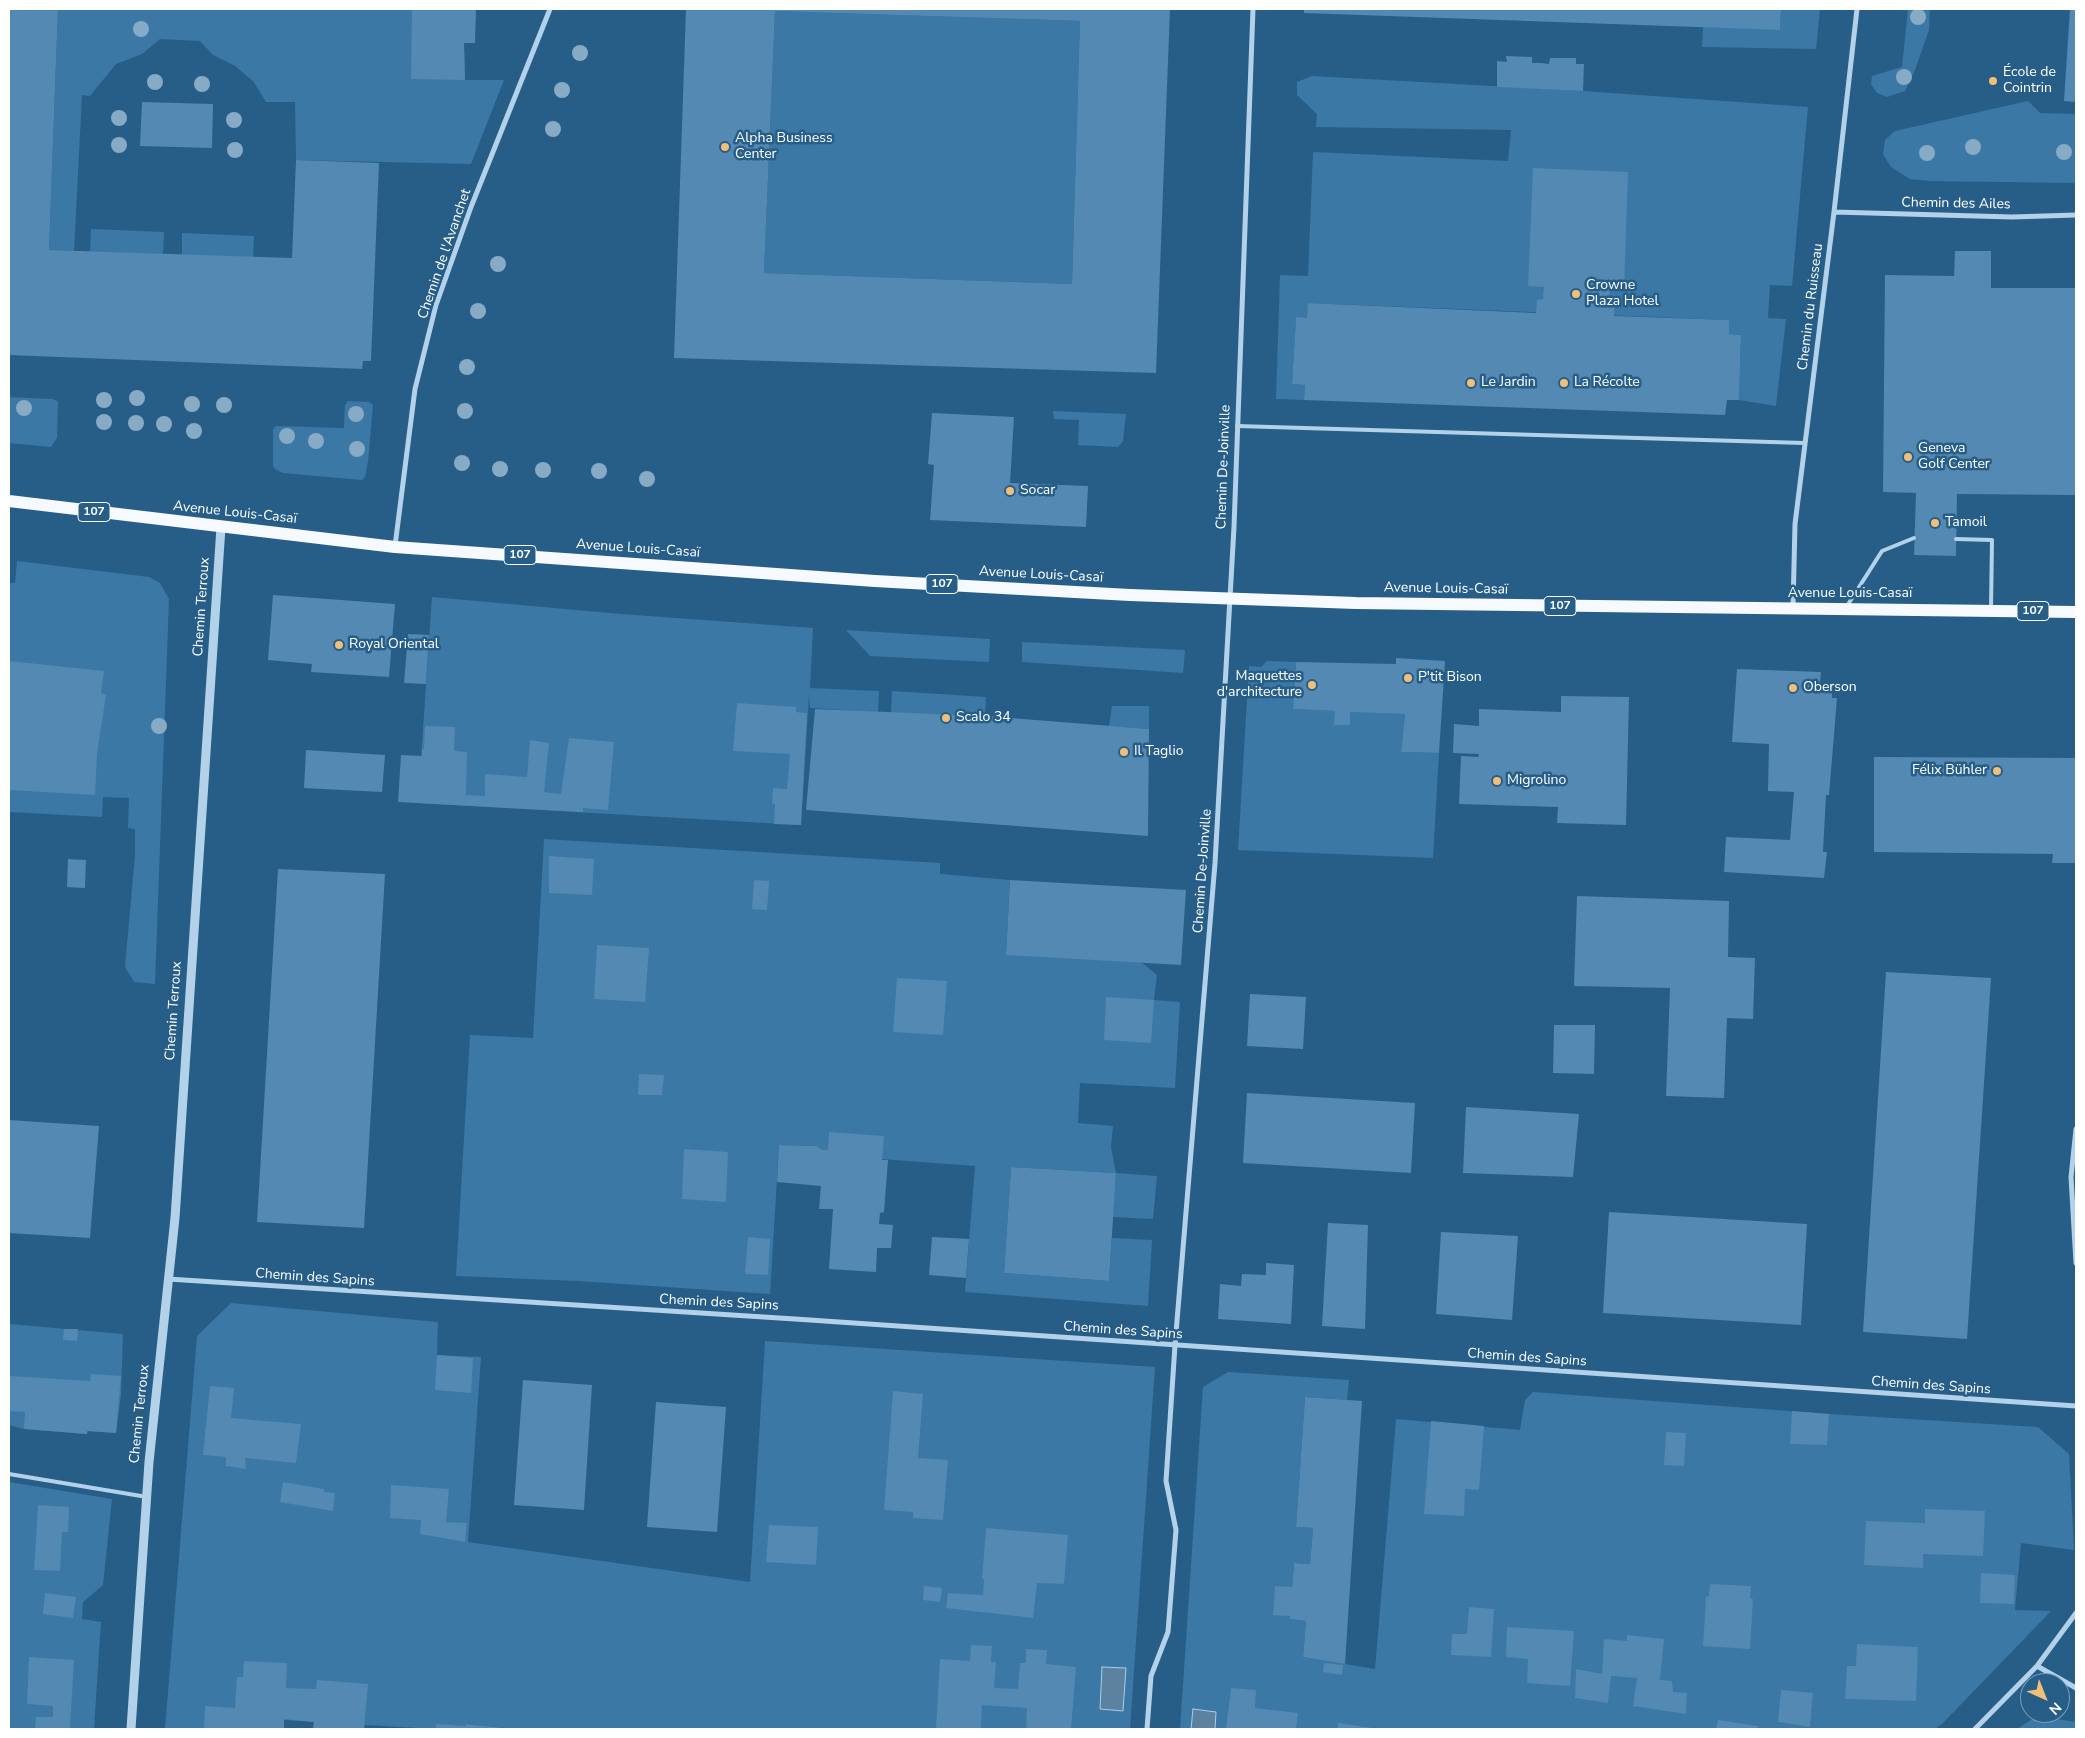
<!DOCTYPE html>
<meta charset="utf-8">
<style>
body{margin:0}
#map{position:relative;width:2085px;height:1738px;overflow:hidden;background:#275e88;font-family:"Nunito Sans",sans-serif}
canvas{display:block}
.frame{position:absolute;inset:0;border:10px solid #fff;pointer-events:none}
.north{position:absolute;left:2020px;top:1673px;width:50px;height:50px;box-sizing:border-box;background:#275e88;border:1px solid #7d9eb8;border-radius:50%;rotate:136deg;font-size:14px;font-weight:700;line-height:20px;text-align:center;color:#fff}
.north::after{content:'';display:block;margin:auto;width:18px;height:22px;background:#f2bf78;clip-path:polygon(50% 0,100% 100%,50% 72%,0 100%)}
</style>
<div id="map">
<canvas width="2085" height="1738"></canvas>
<div class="frame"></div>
<div class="north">N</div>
</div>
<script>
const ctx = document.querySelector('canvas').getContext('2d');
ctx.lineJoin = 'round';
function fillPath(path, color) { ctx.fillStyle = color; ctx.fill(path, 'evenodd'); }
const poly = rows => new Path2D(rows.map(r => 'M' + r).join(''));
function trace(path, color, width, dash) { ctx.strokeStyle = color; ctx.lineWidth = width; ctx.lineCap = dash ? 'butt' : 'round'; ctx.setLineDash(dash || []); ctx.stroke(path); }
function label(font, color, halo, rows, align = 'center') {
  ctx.font = font + ' "Nunito Sans",sans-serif'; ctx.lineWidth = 5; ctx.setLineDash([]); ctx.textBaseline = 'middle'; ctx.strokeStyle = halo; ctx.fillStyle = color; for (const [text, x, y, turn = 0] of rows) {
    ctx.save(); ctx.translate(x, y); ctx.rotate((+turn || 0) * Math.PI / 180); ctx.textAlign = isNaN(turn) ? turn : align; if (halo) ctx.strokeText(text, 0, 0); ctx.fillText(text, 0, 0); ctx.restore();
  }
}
fillPath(poly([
 [58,9,476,9,475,25,464,43,465,80,504,80,471,164,296,160,295,102,266,102,253,81,235,66,213,55,200,41,160,39,142,54,116,64,90,96,82,95,74,251,49,250],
 [1781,9,1820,9,1816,49,1702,47,1703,27,1780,29],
 [1908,9,1930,9,1929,30,1915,70,1905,91,1887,97,1877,93,1871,84,1872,76,1902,67],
 [775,11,1080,21,1072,284,764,273],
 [1312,76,1583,91,1808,107,1792,286,1770,285,1768,318,1786,319,1776,406,1739,400,1741,335,1729,334,1728,320,1309,303,1307,318,1296,318,1292,384,1305,385,1304,400,1276,399,1280,275,1308,276,1313,152,1508,161,1511,130,1316,127,1317,114,1297,95,1297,82],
 [2028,101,2040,113,2076,114,2076,183,1929,181,1910,179,1891,167,1883,154,1885,140,1895,131],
 [91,229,164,232,163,254,90,252],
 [182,233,254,236,253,258,182,255],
 [9,397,52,399,58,401,57,438,51,447,9,443],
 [348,401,369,402,373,405,368,462,365,477,362,480,283,473,275,469,273,466,273,429,276,426,344,428,345,405],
 [1053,411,1126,414,1123,441,1118,447,1078,445,1079,420,1054,419],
 [17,561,149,577,160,583,169,599,155,984,134,982,125,967,135,854,135,829,128,828,129,798,103,797,102,817,9,812,9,583,15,583],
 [432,597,621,614,813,628,810,688,879,691,878,712,810,708,809,695,801,825,418,803],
 [846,630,990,639,989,662,870,656],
 [1022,642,1185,650,1183,673,1022,662],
 [1267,661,1296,662,1293,709,1405,714,1401,752,1439,753,1433,858,1238,850,1249,666,1261,667],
 [892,691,986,697,985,716,891,713],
 [1112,706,1149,706,1149,729,1109,726],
 [544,839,940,863,940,874,1010,880,1006,954,1141,962,1157,975,1154,1000,1180,1002,1175,1088,1080,1083,1078,1123,1113,1126,1111,1147,1116,1173,1157,1176,1153,1219,1113,1217,1116,1173,1011,1167,1004,1273,1109,1281,1112,1238,1152,1240,1148,1306,965,1292,975,1166,827,1155,817,1146,779,1145,770,1294,578,1281,456,1276,470,1035,533,1038],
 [231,1303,438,1322,437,1355,481,1357,468,1542,750,1582,765,1341,1155,1367,1130,1729,515,1729,466,1724,466,1726,436,1725,436,1729,365,1725,364,1729,313,1729,314,1722,284,1720,284,1729,165,1729,197,1336],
 [9,1324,123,1334,121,1395,116,1433,88,1431,87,1434,24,1429,9,1425],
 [1228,1372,1349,1380,1347,1400,1305,1397,1296,1527,1313,1528,1310,1564,1294,1563,1289,1619,1306,1621,1303,1657,1375,1669,1396,1419,1520,1430,1525,1400,1533,1392,1829,1414,2038,1427,2069,1454,2074,1550,2021,1543,2015,1610,2051,1611,1943,1723,1935,1729,1384,1729,1338,1724,1337,1729,1180,1729,1203,1387],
 [9,1482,112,1499,103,1585,83,1602,82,1619,101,1622,94,1729,9,1729],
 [2037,1716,2076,1722,2076,1729,2017,1729]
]), '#3b78a5');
const water = poly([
 [1102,1667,1126,1668,1123,1711,1100,1709,1102,1667],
 [1193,1709,1216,1712,1215,1729,1191,1729,1193,1709]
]);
fillPath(water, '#5c829f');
trace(water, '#a8cfe9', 1);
fillPath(poly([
 [9,9,58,9,49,250,292,258,296,160,379,163,371,361,363,361,362,369,9,355],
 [412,9,476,9,475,43,464,43,465,80,411,79],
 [686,9,1170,9,1156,373,674,358],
 [775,11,1080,21,1072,284,764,273],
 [1304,9,1781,9,1780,30,1304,13],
 [2070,9,2076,9,2076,102,2064,101],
 [1506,56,1532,57,1532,63,1541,63,1549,64,1550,58,1576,58,1576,64,1584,64,1583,91,1497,87,1497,61,1507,62],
 [142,102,213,104,212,148,140,146],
 [1533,168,1628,172,1624,290,1610,289,1609,301,1614,301,1614,316,1729,320,1729,334,1741,335,1739,400,1727,400,1725,415,1304,400,1305,385,1292,384,1296,317,1307,318,1308,303,1536,313,1537,300,1543,299,1544,287,1528,286],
 [1955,251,1991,251,1991,288,2076,288,2076,495,1957,494,1956,556,1914,555,1916,493,1883,492,1885,275,1954,276],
 [932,413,1014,417,1010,483,1088,486,1086,527,930,520,934,465,928,464],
 [273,595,395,604,389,677,311,672,312,664,268,660],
 [408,634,429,635,426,684,404,683],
 [1396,658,1445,661,1439,753,1401,752,1405,714,1350,712,1350,725,1334,725,1335,711,1293,709,1296,662,1396,664],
 [9,661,104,671,101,693,106,695,97,754,95,795,9,790],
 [1737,669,1821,672,1819,693,1832,693,1832,698,1837,698,1829,795,1826,795,1823,852,1827,852,1824,878,1724,872,1726,837,1790,840,1794,792,1768,791,1769,744,1732,742],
 [1561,696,1629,697,1626,825,1557,823,1558,807,1459,804,1461,756,1478,757,1479,754,1453,753,1454,724,1479,726,1479,709,1561,712],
 [737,703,796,707,796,712,807,713,801,825,774,824,775,804,772,804,773,788,787,789,790,754,733,751],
 [815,709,985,716,1149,729,1148,836,806,810],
 [425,726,455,727,454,751,467,752,466,795,485,796,485,774,527,777,530,740,549,743,544,792,561,794,569,738,614,742,608,810,583,808,583,812,398,802,401,755,422,756,422,749,424,749],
 [306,750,385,755,382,792,304,788],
 [1874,757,2076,758,2076,863,2052,863,2053,854,1874,852],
 [549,856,594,859,592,895,549,893],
 [68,859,86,860,85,888,67,887],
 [278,869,385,874,364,1228,257,1222],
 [754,880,769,881,767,910,752,909],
 [1010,880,1186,890,1181,965,1006,955],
 [1577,896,1729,901,1728,957,1755,958,1753,1019,1727,1018,1724,1098,1666,1096,1670,988,1574,986],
 [597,945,649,948,645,1002,594,999],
 [1886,972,1991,978,1967,1339,1863,1332],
 [897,978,947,981,943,1035,893,1032],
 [1250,994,1306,997,1303,1049,1247,1046],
 [1106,997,1154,1000,1151,1043,1104,1040],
 [1554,1025,1595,1025,1594,1074,1553,1073],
 [639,1074,664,1075,662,1095,638,1095],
 [1247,1093,1415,1103,1411,1173,1243,1163],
 [1466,1107,1579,1114,1573,1177,1463,1173],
 [9,1120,99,1126,90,1238,9,1233],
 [829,1132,884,1136,882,1160,888,1160,884,1212,880,1213,879,1224,893,1225,891,1248,877,1248,876,1272,829,1269,833,1209,819,1209,821,1186,777,1182,779,1145,817,1146,822,1150,828,1150],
 [684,1149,728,1152,726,1202,682,1199],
 [1011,1167,1116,1173,1109,1281,1004,1273],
 [1609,1212,1807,1224,1801,1325,1603,1313],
 [1328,1223,1368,1225,1365,1329,1322,1326],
 [1441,1232,1518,1236,1512,1320,1436,1314],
 [748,1237,770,1239,768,1275,745,1274],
 [932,1237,969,1239,966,1278,929,1275],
 [1266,1263,1294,1265,1291,1324,1218,1319,1220,1284,1241,1286,1242,1274,1266,1275],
 [64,1329,78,1329,77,1341,63,1340],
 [437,1355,473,1358,471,1393,435,1390],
 [91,1374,121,1376,116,1433,87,1431,87,1434,24,1429,25,1412,9,1411,9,1376,90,1381],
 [523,1380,592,1385,584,1510,514,1505],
 [210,1386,234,1388,231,1418,301,1424,296,1463,245,1458,246,1469,226,1466,226,1457,203,1455],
 [893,1391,923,1394,918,1458,948,1460,943,1520,913,1518,913,1512,884,1510],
 [1305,1397,1362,1401,1345,1664,1303,1657,1306,1621,1289,1619,1290,1616,1273,1615,1275,1586,1292,1587,1294,1563,1310,1564,1313,1528,1296,1527],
 [656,1402,726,1407,717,1532,647,1527],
 [1792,1411,1829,1414,1827,1445,1790,1444],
 [1431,1421,1484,1426,1479,1490,1465,1489,1464,1516,1424,1514],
 [1666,1432,1686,1433,1684,1466,1664,1465],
 [283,1482,324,1489,324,1492,335,1493,333,1511,280,1502],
 [391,1485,449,1489,446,1522,467,1523,465,1542,420,1534,421,1520,390,1518],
 [38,1505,69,1507,68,1532,62,1532,60,1571,34,1570],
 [1925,1509,1985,1511,1983,1556,1923,1554,1923,1568,1864,1565,1866,1521,1925,1523],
 [769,1525,818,1527,816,1565,766,1562],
 [986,1528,1068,1535,1064,1584,1037,1583,1033,1618,946,1608,948,1593,983,1595,984,1579,982,1579],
 [1981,1573,2015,1575,2014,1604,1980,1603],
 [1710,1584,1751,1586,1750,1599,1753,1599,1750,1649,1703,1646,1706,1597,1709,1596],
 [924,1586,942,1588,940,1602,923,1600],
 [45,1593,76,1597,73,1618,43,1614],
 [1469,1607,1494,1609,1491,1657,1451,1655,1452,1634,1467,1634],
 [1507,1627,1574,1631,1570,1686,1527,1683,1528,1659,1506,1657],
 [1627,1635,1664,1639,1660,1680,1672,1681,1673,1692,1687,1693,1686,1714,1633,1706,1637,1678,1611,1676,1608,1703,1575,1698,1576,1669,1602,1674,1604,1639,1627,1641],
 [1857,1644,1918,1647,1916,1701,1845,1699,1847,1666,1856,1666],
 [971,1645,992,1646,991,1662,996,1662,994,1688,1018,1689,1020,1663,1026,1663,1026,1649,1047,1650,1046,1664,1076,1667,1071,1729,1026,1729,1027,1708,982,1705,981,1729,936,1729,940,1659,970,1661],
 [29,1657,74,1660,70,1729,35,1729,36,1717,53,1717,53,1706,27,1704],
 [244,1661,287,1663,286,1688,316,1689,317,1680,368,1684,364,1729,313,1729,314,1722,284,1719,284,1729,204,1729,205,1706,235,1708,237,1677,243,1677],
 [1324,1663,1343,1665,1342,1675,1323,1672],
 [1231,1688,1256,1690,1255,1708,1298,1713,1296,1729,1226,1729],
 [1781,1690,1813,1693,1810,1727,1778,1722],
 [1718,1720,1758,1726,1758,1729,1716,1729],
 [1338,1723,1374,1728,1374,1729,1337,1729],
 [436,1724,466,1726,466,1724,514,1729,436,1729]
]), '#5389b2');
trace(poly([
 [1237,426,1804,443],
 [1956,539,1992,540,1991,608],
 [1847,606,1882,551,1914,538],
 [9,1474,147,1497]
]), '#b3d2e9', 4);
trace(poly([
 [1834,212,2012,217,2076,215],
 [395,546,415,389,436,305,471,207,550,9],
 [1793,607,1795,524,1834,212,1857,9],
 [2076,1129,2071,1177,2076,1263],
 [168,1279,795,1319,2076,1406],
 [2037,1666,2076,1688],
 [1147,1729,1151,1676,1168,1632,1176,1530,1166,1481,1175,1345,1215,863,1234,527,1253,9],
 [1975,1729,2037,1666,2076,1613]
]), '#b3d2e9', 5);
trace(poly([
 [131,1729,149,1462,175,1218,221,527]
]), '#b3d2e9', 9);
trace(poly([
 [9,501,395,547,875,581,1130,595,1356,603,2076,612]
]), '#f6fafe', 12);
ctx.fillStyle = '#88abc5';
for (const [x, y] of [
 [1918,17],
 [141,29],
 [580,53],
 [1904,77],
 [155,82],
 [202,84],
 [562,90],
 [119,118],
 [234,120],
 [553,129],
 [119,145],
 [1973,147],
 [235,150],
 [2064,152],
 [1927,153],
 [498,264],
 [478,311],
 [467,367],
 [137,398],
 [104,400],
 [192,404],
 [224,405],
 [24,408],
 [465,411],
 [356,414],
 [104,422],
 [136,423],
 [164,424],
 [194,431],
 [287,436],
 [316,441],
 [357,449],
 [462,463],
 [500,469],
 [543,470],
 [599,471],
 [647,479],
 [159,726]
]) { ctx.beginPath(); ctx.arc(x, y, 8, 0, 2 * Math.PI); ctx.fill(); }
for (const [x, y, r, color] of [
 [1993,81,5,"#f2bf78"],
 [725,147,5,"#f2bf78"],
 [1576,294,5,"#f2bf78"],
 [1471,383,5,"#f2bf78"],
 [1564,383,5,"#f2bf78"],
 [1908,457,5,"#f2bf78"],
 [1010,491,5,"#f2bf78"],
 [1935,523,5,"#f2bf78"],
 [339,645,5,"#f2bf78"],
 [1408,678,5,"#f2bf78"],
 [1312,685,5,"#f2bf78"],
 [1793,688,5,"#f2bf78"],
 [946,718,5,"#f2bf78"],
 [1124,752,5,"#f2bf78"],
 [1997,771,5,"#f2bf78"],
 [1497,781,5,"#f2bf78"]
]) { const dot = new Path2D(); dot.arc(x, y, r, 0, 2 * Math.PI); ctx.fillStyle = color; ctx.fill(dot); trace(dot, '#275e88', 2); }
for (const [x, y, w] of [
 [94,512,32],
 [520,555,32],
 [942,584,32],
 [1560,606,32],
 [2033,611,32]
]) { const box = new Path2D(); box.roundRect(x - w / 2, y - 9.5, w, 19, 4); ctx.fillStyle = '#275e88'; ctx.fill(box); trace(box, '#fff', 1); }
label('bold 12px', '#fff', null, [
 ["107",94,512],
 ["107",520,555],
 ["107",942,584],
 ["107",1560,606],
 ["107",2033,611]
]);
label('14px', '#fff', '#275e88', [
 ["École de",2003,73],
 ["Cointrin",2003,89],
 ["Alpha Business",735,139],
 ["Center",735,155],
 ["Crowne",1586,286],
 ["Plaza Hotel",1586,302],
 ["Le Jardin",1481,383],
 ["La Récolte",1574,383],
 ["Geneva",1918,449],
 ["Golf Center",1918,465],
 ["Socar",1020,491],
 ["Tamoil",1945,523],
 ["Royal Oriental",349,645],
 ["Maquettes",1302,677,"right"],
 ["d'architecture",1302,693,"right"],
 ["P'tit Bison",1418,678],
 ["Oberson",1803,688],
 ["Scalo 34",956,718],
 ["Il Taglio",1134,752],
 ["Félix Bühler",1987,771,"right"],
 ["Migrolino",1507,781]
], 'left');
label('14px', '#fff', '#275e88', [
 ["Chemin des Ailes",1956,204,1],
 ["Chemin de l'Avanchet",445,254,-71],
 ["Chemin du Ruisseau",1811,307,-83],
 ["Chemin De-Joinville",1224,467,-88],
 ["Avenue Louis-Casaï",235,513,6],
 ["Avenue Louis-Casaï",638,549,4],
 ["Avenue Louis-Casaï",1041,575,3],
 ["Avenue Louis-Casaï",1446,589,1],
 ["Avenue Louis-Casaï",1850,594],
 ["Chemin Terroux",202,607,-86],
 ["Chemin De-Joinville",1203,871,-86],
 ["Chemin Terroux",174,1011,-86],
 ["Chemin des Sapins",315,1278,4],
 ["Chemin des Sapins",719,1303,3],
 ["Chemin des Sapins",1123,1331,4],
 ["Chemin des Sapins",1527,1358,4],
 ["Chemin des Sapins",1931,1386,4],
 ["Chemin Terroux",140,1414,-84]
]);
</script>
